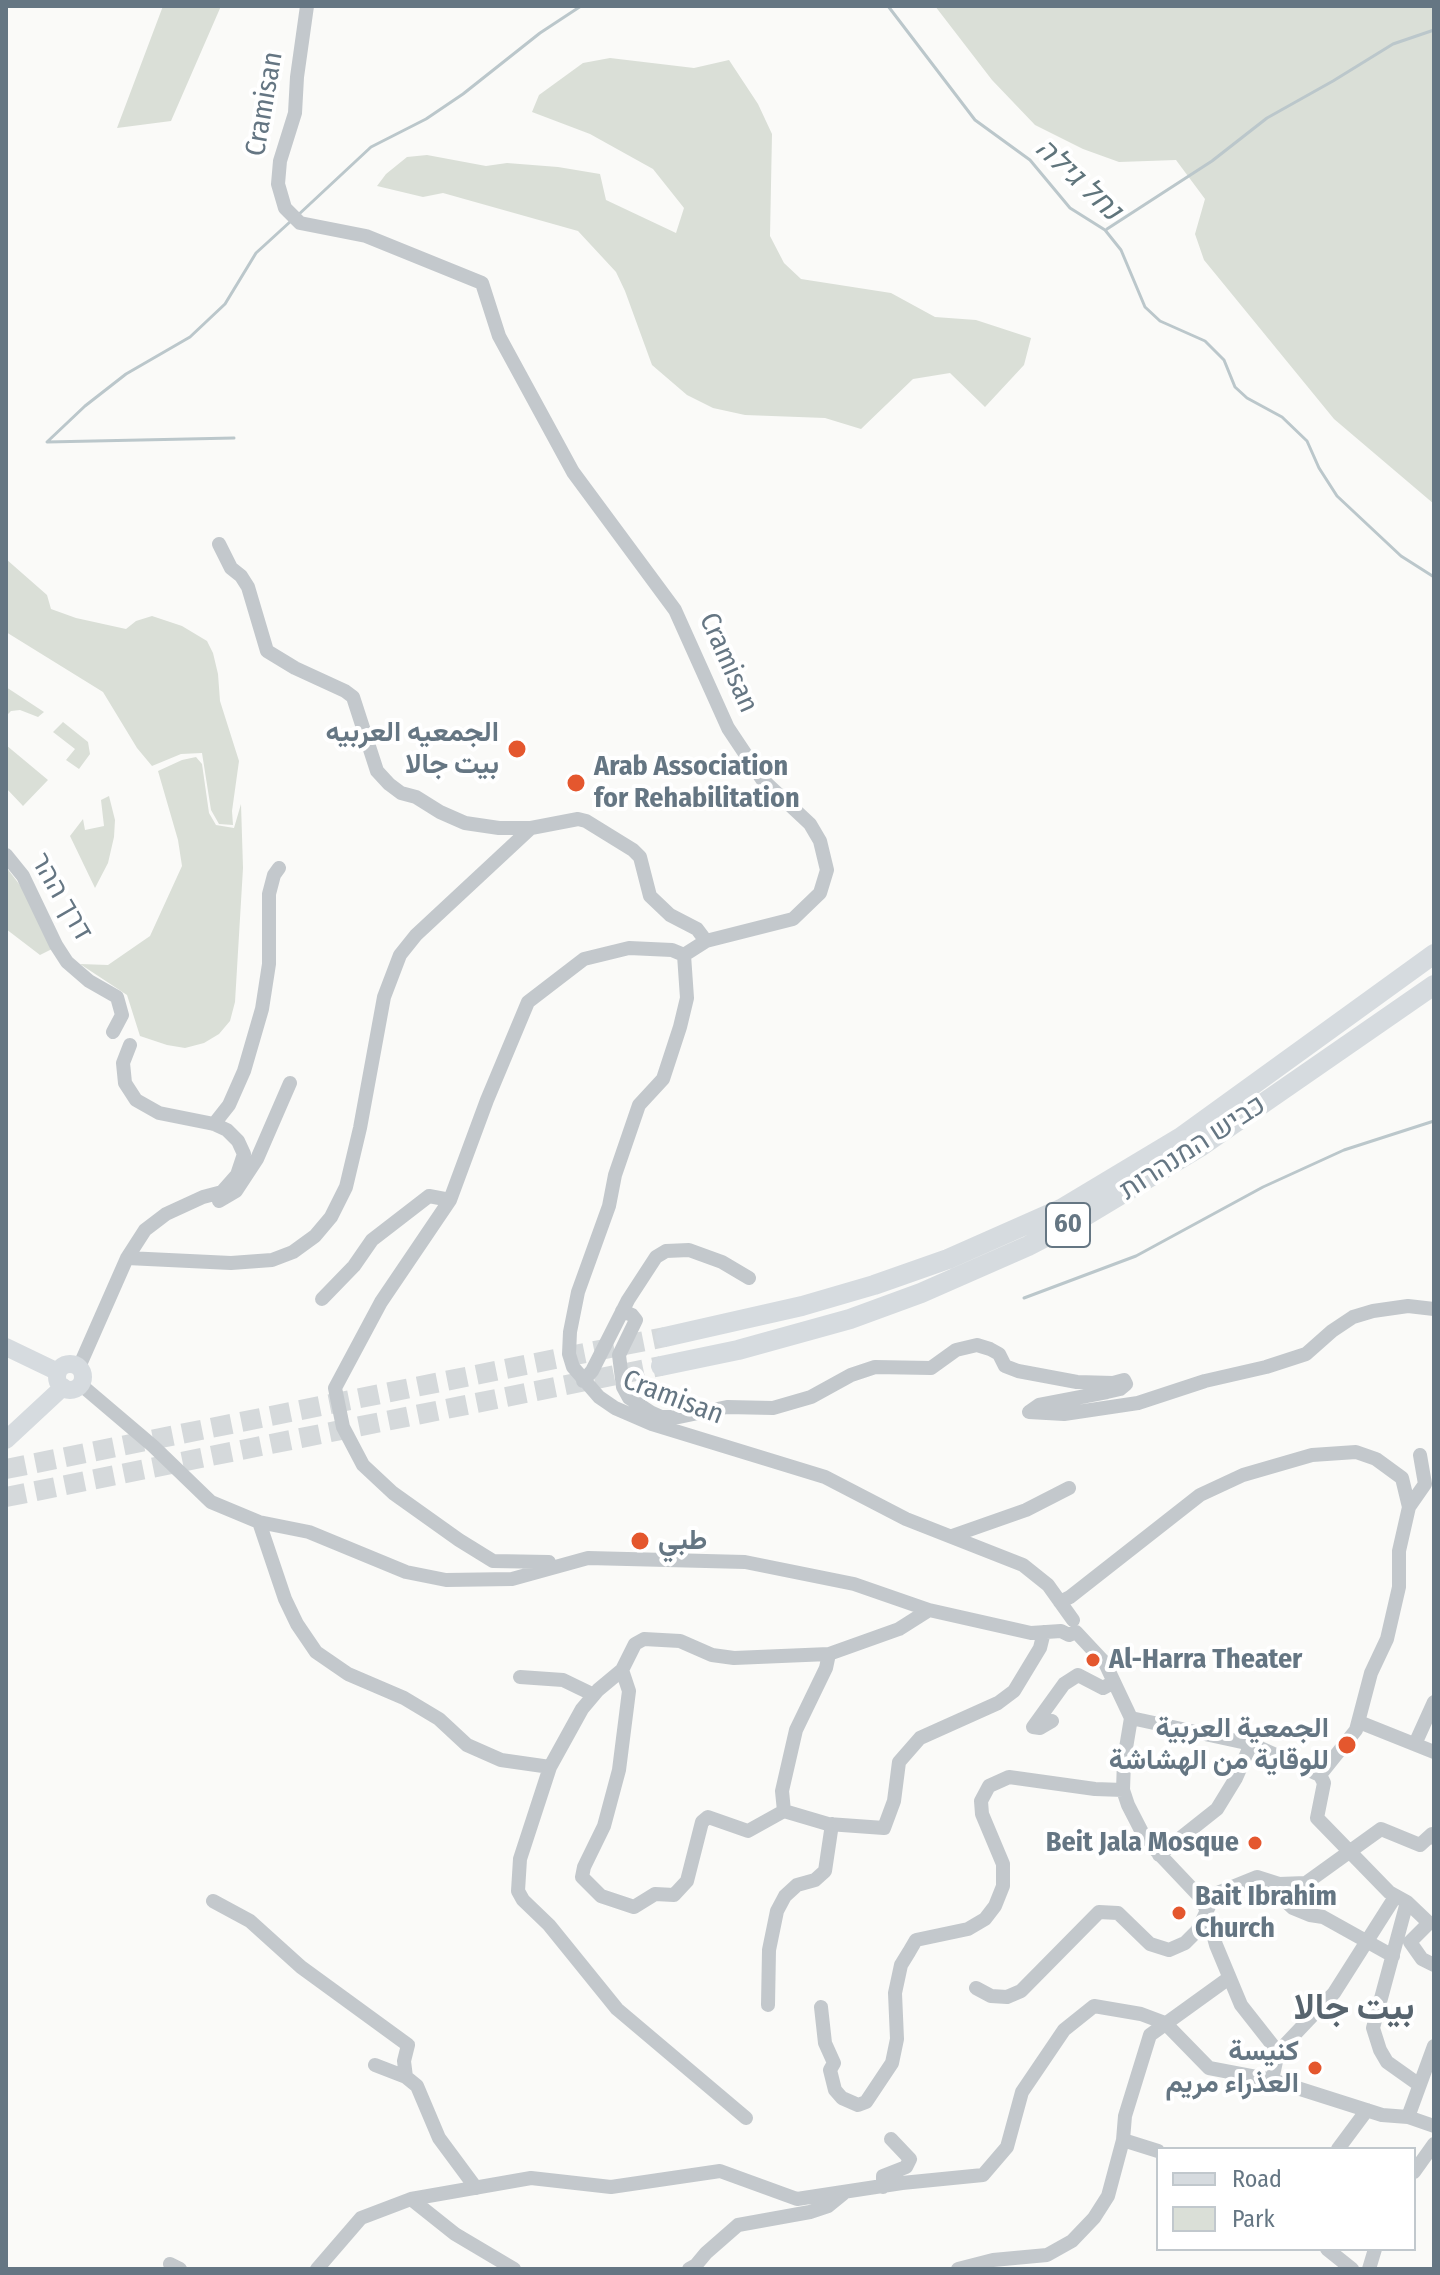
<!DOCTYPE html>
<meta charset="utf-8">
<style>
body{margin:0}
#map{position:relative;width:1440px;height:2275px;overflow:hidden;background:#fafaf8;font-family:"Fira Sans Condensed",sans-serif}
canvas{display:block}
.frame{position:absolute;inset:0;border:8px solid #657683;pointer-events:none}
.legend{position:absolute;left:1156px;top:2147px;width:260px;height:104px;box-sizing:border-box;background:#fff;border:2px solid #c1c8cd;margin:0;padding:10px 14px;list-style:none;font-size:24px;color:#657683}
.legend li{display:flex;align-items:center;gap:16px;height:40px}
.legend b{width:40px;border:2px solid #c1c8cd}
</style>
<div id="map">
<canvas width="1440" height="2275"></canvas>
<div class="frame"></div>
<ul class="legend">
<li><b style="height:10px;background:#d6dbdf"></b>Road</li>
<li><b style="height:22px;background:#dadfd7"></b>Park</li>
</ul>
</div>
<script>
const ctx = document.querySelector('canvas').getContext('2d');
ctx.lineJoin = 'round';
function fillPath(path, color) { ctx.fillStyle = color; ctx.fill(path, 'evenodd'); }
const poly = rows => new Path2D(rows.map(r => 'M' + r).join(''));
function trace(path, color, width, dash) { ctx.strokeStyle = color; ctx.lineWidth = width; ctx.lineCap = dash ? 'butt' : 'round'; ctx.setLineDash(dash || []); ctx.stroke(path); }
function label(font, color, halo, rows, align = 'center') {
  ctx.font = font + ' "Fira Sans Condensed",Vazirmatn,Heebo,sans-serif'; ctx.lineWidth = 8; ctx.setLineDash([]); ctx.textBaseline = 'middle'; ctx.strokeStyle = halo; ctx.fillStyle = color; for (const [text, x, y, turn = 0] of rows) {
    ctx.save(); ctx.translate(x, y); ctx.rotate((+turn || 0) * Math.PI / 180); ctx.textAlign = isNaN(turn) ? turn : align; if (halo) ctx.strokeText(text, 0, 0); ctx.fillText(text, 0, 0); ctx.restore();
  }
}
fillPath(poly([
 [163,6,221,6,171,121,117,128],
 [935,6,1434,6,1434,504,1334,419,1204,260,1195,234,1205,199,1176,160,1119,162,1083,149,1035,125,992,80],
 [610,58,694,68,729,60,758,104,772,134,770,236,784,263,801,279,891,293,935,317,976,320,1031,338,1024,365,985,407,950,373,913,379,861,429,825,418,745,415,713,408,687,395,652,365,625,291,616,272,578,231,443,193,423,197,377,186,386,174,407,157,427,155,486,166,507,163,558,167,600,174,606,200,676,233,684,208,653,169,590,134,532,112,539,95,583,63],
 [6,559,47,595,51,609,76,618,126,629,136,621,152,616,182,626,207,641,213,653,218,674,220,701,239,761,232,811,233,825,219,824,211,810,202,753,181,754,152,766,137,748,103,692,6,632],
 [6,687,44,712,38,717,20,710,11,711,6,716],
 [63,722,88,742,90,754,79,769,66,760,75,749,53,732],
 [6,745,48,780,23,806,6,788],
 [196,757,202,764,209,813,216,825,234,828,241,804,243,868,235,1002,230,1021,219,1034,204,1043,185,1048,167,1045,140,1036,127,995,80,964,108,965,150,936,182,866,178,840,158,771,182,760],
 [109,796,115,820,114,837,108,863,95,888,70,836,83,819,85,830,104,826,101,800],
 [6,867,33,902,54,948,40,955,6,929]
]), '#dadfd7');
trace(poly([
 [888,6,975,120,1030,160,1070,208,1105,230,1121,250,1145,307,1160,321,1205,341,1224,360,1235,387,1247,398,1282,417,1307,441,1319,468,1337,496,1401,556,1434,577],
 [297,216,371,147,426,119,463,94,540,33,581,6],
 [1107,229,1212,161,1267,118,1333,81,1393,44,1434,30],
 [234,438,47,442,85,406,126,374,190,337,225,304,256,253,291,221],
 [1024,1298,1136,1256,1263,1187,1344,1150,1434,1121]
]), '#bbc7cb', 3);
trace(poly([
 [6,1469,665,1337],
 [6,1497,661,1366]
]), '#d5d9db', 20, [20, 10]);
trace(poly([
 [307,6,297,77,295,113,280,161,278,184,285,208,300,223,366,236,482,283,499,336,573,472,675,610,728,728,762,779,810,824,820,841,827,870,820,893,793,919,706,941,684,955,687,998,680,1027,663,1079,639,1105,615,1175,609,1206,578,1292,570,1332,569,1354,573,1367,599,1397,615,1408,652,1424,825,1477,906,1519,1023,1565,1048,1585,1073,1620],
 [219,544,231,568,241,576,248,587,267,651,295,668,345,691,353,697,377,771,389,784,401,793,416,797,440,812,465,823,499,828,531,828,578,819,586,821,633,850,640,857,650,896,670,915,697,929,706,941],
 [6,855,23,876,56,945,67,962,89,981,117,997,122,1015,113,1032],
 [214,1124,229,1105,244,1071,262,1009,269,964,269,894,274,875,279,868],
 [219,1201,236,1191,257,1159,290,1083],
 [127,1258,231,1263,272,1260,293,1252,315,1236,331,1217,346,1187,360,1128,384,997,400,955,416,935,531,828],
 [322,1299,354,1266,372,1240,429,1196,450,1200],
 [622,1311,632,1315,636,1320,619,1355,623,1387,629,1398,652,1413,661,1417,679,1417,727,1407,773,1408,811,1397,851,1375,875,1367,931,1368,956,1350,977,1345,990,1349,999,1354,1005,1366,1018,1371,1077,1382,1113,1383,1124,1380,1126,1384,1120,1389,1107,1392,1039,1405,1029,1412,1064,1414,1138,1403,1205,1381,1266,1367,1306,1354,1332,1331,1353,1317,1373,1311,1408,1306,1434,1309],
 [79,1367,127,1258,145,1230,166,1214,203,1197,222,1192,237,1175,244,1154,238,1141,227,1130,214,1124,159,1113,136,1100,125,1083,123,1063,130,1045],
 [583,1381,592,1371,628,1300,656,1257,666,1251,689,1250,722,1262,749,1278],
 [80,1384,153,1446,211,1502,259,1522,309,1532,406,1572,446,1580,512,1579,588,1558,745,1562,854,1584,929,1610,1031,1633,1061,1631,1069,1635,1076,1632],
 [1409,1507,1425,1484,1420,1455],
 [259,1522,285,1599,297,1624,316,1652,348,1674,404,1698,439,1719,467,1745,501,1760,550,1767],
 [952,1536,1026,1510,1069,1488],
 [549,1562,493,1561,459,1540,393,1493,363,1465,343,1427,335,1388,381,1302,450,1200,487,1100,528,1002,584,959,629,948,672,950,684,955],
 [1060,1602,1070,1597,1200,1495,1243,1475,1312,1455,1356,1452,1376,1459,1402,1478,1409,1507,1399,1551,1399,1587,1387,1639,1371,1673,1356,1730,1320,1775,1251,1744],
 [1076,1632,1105,1663,1131,1718,1124,1760,1123,1790,1128,1805,1146,1840,1199,1896,1206,1909,1216,1945,1241,2005,1278,2052,1272,2080,1382,2115,1408,2117,1434,2126],
 [622,1670,629,1691,619,1770,604,1826,584,1867,582,1877,601,1896,634,1907,655,1894,674,1895,687,1881,702,1822,708,1817,748,1831,784,1811,828,1824,884,1828,894,1801,899,1762,920,1738,998,1703,1014,1691,1040,1648,1044,1632],
 [520,1677,563,1680,594,1695],
 [1131,1718,1251,1744,1236,1778,1217,1809,1159,1855],
 [1052,1721,1040,1728,1033,1727,1064,1684,1078,1675,1103,1688,1114,1682],
 [1359,1722,1434,1752],
 [1415,1744,1434,1702],
 [1320,1775,1324,1783,1317,1818,1389,1892,1407,1902,1429,1923,1410,1942,1422,1959,1434,1965],
 [784,1811,782,1791,796,1730,826,1668,829,1654],
 [1279,1884,1280,1896,1293,1908,1310,1915,1323,1917,1393,1956],
 [213,1901,250,1921,301,1967,408,2045,404,2061,406,2077],
 [1407,1902,1373,2028,1380,2050,1387,2062,1418,2084],
 [976,1988,991,1996,1007,1997,1021,1991,1099,1912,1118,1913,1150,1944,1169,1950,1185,1943,1197,1931,1215,1894,1257,1877,1279,1884,1306,1883,1381,1829,1420,1845,1432,1834,1434,1838],
 [768,2005,769,1950,777,1911,785,1896,797,1885,815,1880,825,1871,832,1824],
 [821,2007,825,2043,834,2063,830,2070,835,2090,842,2098,858,2105,866,2102,892,2063,897,2039,895,1993,901,1965,909,1952,916,1940,968,1929,985,1919,995,1906,1003,1886,1003,1864,982,1814,981,1801,989,1786,1009,1777,1095,1789,1123,1790],
 [1278,2052,1334,1993,1395,1897],
 [375,2065,406,2077,417,2086,439,2138,476,2188],
 [1408,2117,1434,2046],
 [746,2118,617,2009,549,1925,523,1900,518,1891,520,1859,550,1767,582,1709,598,1690,622,1670,635,1644,644,1639,680,1641,712,1655,734,1658,829,1654,899,1629,929,1610],
 [1123,2140,1158,2151],
 [1338,2149,1367,2110],
 [1414,2172,1434,2144],
 [883,2187,883,2176,906,2167,910,2159,891,2139],
 [411,2199,455,2234,514,2269],
 [1327,2249,1352,2269],
 [170,2264,180,2269],
 [317,2269,361,2218,411,2199,531,2178,611,2187,720,2171,797,2199,902,2183,983,2175,1007,2147,1022,2092,1064,2030,1094,2006,1141,2014,1165,2023,1209,2068,1272,2080],
 [689,2269,696,2265,706,2253,738,2225,810,2212,828,2206,844,2193],
 [958,2269,993,2260,1047,2255,1072,2241,1094,2218,1108,2196,1123,2140,1125,2116,1150,2035,1229,1978],
 [1369,2269,1375,2249]
]), '#c3c8cc', 14);
trace(poly([
 [6,1347,58,1372],
 '57 1377a13 13 0 1 1 26 0a13 13 0 1 1-26 0Z',
 [6,1440,63,1387]
]), '#d6dbdf', 18);
trace(poly([
 [665,1337,802,1306,874,1285,948,1259,1061,1209,1181,1137,1434,954],
 [661,1366,738,1350,850,1319,921,1293,1028,1246,1082,1218,1200,1147,1434,985]
]), '#d6dbdf', 20);
for (const [x, y, r, color] of [
 [517,749,10,"#e4572e"],
 [576,783,10,"#e4572e"],
 [640,1541,10,"#e4572e"],
 [1093,1660,8,"#e4572e"],
 [1347,1745,10,"#e4572e"],
 [1255,1843,8,"#e4572e"],
 [1179,1913,8,"#e4572e"],
 [1315,2068,8,"#e4572e"]
]) { const dot = new Path2D(); dot.arc(x, y, r, 0, 2 * Math.PI); ctx.fillStyle = color; ctx.fill(dot); trace(dot, '#fff', 3); }
for (const [x, y, w] of [
 [1068,1225,44]
]) { const box = new Path2D(); box.roundRect(x - w / 2, y - 22, w, 44, 6); ctx.fillStyle = '#fff'; ctx.fill(box); trace(box, '#657683', 2); }
label('bold 26px', '#657683', null, [
 ["60",1068,1225]
]);
label('28px', '#657683', '#fff', [
 ["Cramisan",265,104,-80],
 ["Cramisan",728,663,66],
 ["דרך ההר",61,897,60],
 ["כביש המנהרות",1193,1148,-33],
 ["Cramisan",673,1398,21]
]);
label('bold 28px', '#657683', '#fff', [
 ["الجمعيه العربيه",499,733],
 ["بيت جالا",499,765],
 ["Arab Association",594,767,"left"],
 ["for Rehabilitation",594,799,"left"],
 ["طبي",658,1541,"left"],
 ["Al-Harra Theater",1109,1660,"left"],
 ["الجمعية العربية",1329,1729],
 ["للوقاية من الهشاشة",1329,1761],
 ["Beit Jala Mosque",1239,1843],
 ["Bait Ibrahim",1195,1897,"left"],
 ["Church",1195,1929,"left"],
 ["كنيسة",1299,2052],
 ["العذراء مريم",1299,2084]
], 'right');
label('italic 30px', '#60757c', '#fff', [
 ["נחל גילה",1078,180,43]
]);
label('bold 36px', '#57646e', '#fff', [
 ["بيت جالا",1354,2009]
]);
</script>
